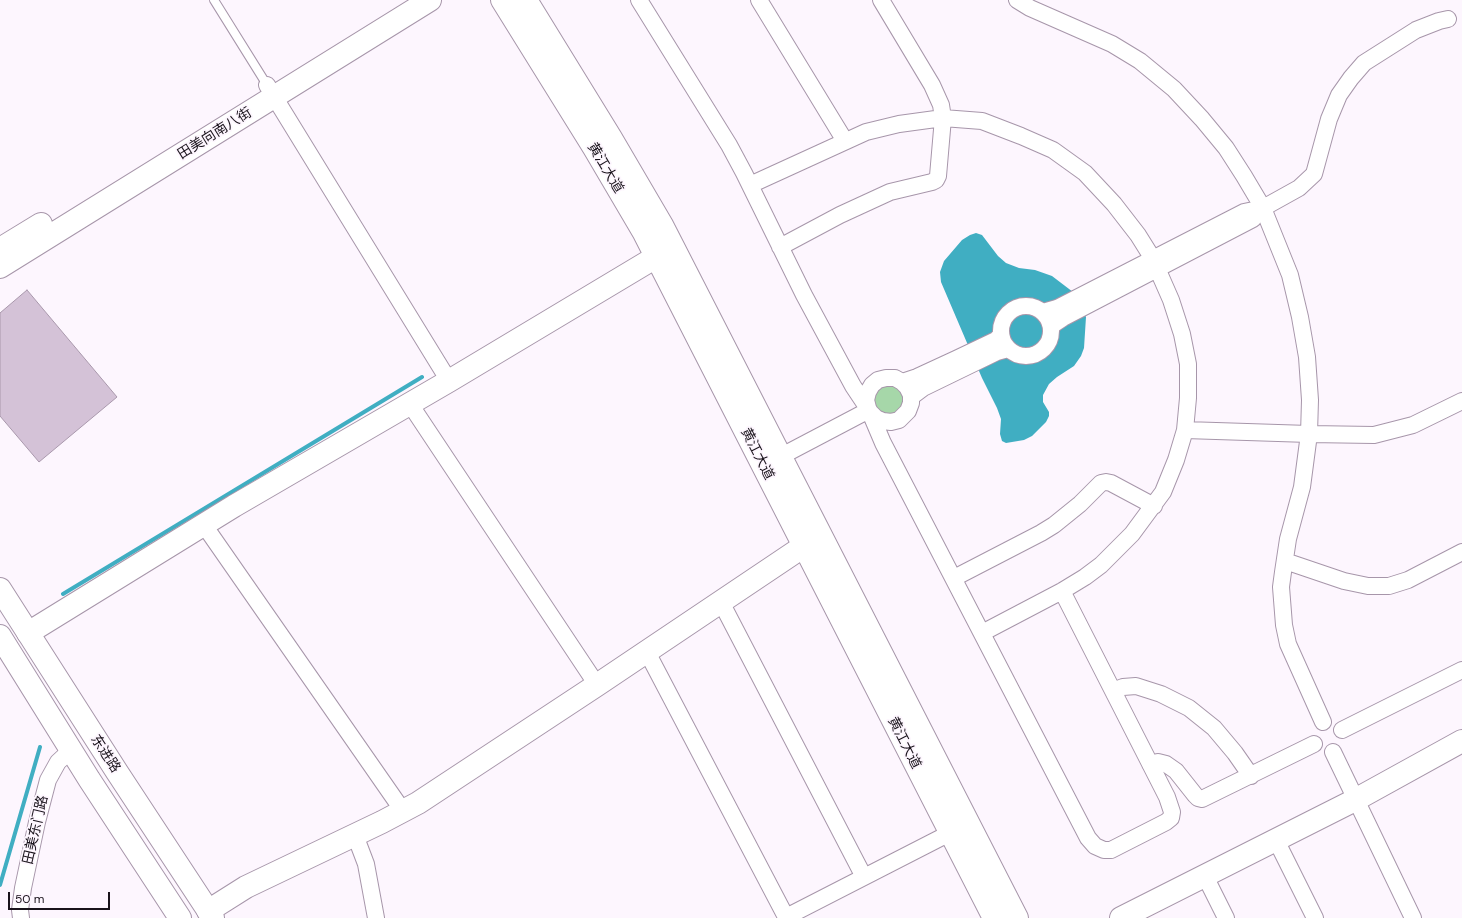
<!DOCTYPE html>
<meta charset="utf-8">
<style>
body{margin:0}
#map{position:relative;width:1462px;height:918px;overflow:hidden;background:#fdf6fe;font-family:"DM Sans",sans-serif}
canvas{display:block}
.scale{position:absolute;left:8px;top:892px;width:102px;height:18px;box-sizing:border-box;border:2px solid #19131b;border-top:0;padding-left:5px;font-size:12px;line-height:14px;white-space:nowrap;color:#19131b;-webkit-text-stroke:3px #fdf6fe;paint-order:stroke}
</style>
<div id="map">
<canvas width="1462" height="918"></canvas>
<div class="scale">50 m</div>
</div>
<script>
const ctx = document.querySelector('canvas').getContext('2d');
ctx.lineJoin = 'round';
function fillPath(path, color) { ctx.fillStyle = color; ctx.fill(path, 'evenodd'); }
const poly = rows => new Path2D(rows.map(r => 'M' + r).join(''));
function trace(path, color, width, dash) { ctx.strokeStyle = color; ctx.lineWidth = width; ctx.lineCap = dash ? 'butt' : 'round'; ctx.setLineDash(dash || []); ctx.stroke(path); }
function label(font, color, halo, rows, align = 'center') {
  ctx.font = font + ' "DM Sans","Noto Sans SC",sans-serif'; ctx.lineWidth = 3.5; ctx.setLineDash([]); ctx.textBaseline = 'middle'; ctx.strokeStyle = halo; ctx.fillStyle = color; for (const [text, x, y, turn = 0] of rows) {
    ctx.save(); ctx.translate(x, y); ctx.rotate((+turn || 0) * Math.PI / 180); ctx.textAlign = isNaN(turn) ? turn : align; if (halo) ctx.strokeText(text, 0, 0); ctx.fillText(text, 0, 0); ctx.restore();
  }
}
fillPath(poly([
 [896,385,905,397,900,412,884,415,875,407,873,396,880,386]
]), '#a6d7a9');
fillPath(poly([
 [976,233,982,235,998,256,1006,263,1019,268,1035,270,1052,276,1073,292,1081,305,1086,317,1084,348,1081,356,1074,366,1057,377,1049,384,1043,395,1043,402,1049,412,1049,416,1046,422,1032,436,1024,440,1006,443,1002,441,1000,434,1001,419,997,408,982,378,941,282,940,272,944,261,962,240,970,235]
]), '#40aec2');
trace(poly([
 [63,594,422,377],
 [0,885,40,747]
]), '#40aec2', 4);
const building = poly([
 [27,290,117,397,39,462,0,416,0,313,27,290]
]);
fillPath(building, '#d4c2d7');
trace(building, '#a998ac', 1);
const lane = poly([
 [214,0,267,85]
]);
const street = poly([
 [639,0,729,145,744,173,804,295,853,386,869,410,883,443,1088,838,1095,846,1104,850,1111,850,1166,822,1171,818,1172,812,1167,797,1062,591],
 [759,0,845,141],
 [1017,0,1030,8,1112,44,1140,61,1174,89,1202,119,1226,148,1244,176,1263,208,1290,275,1300,317,1307,357,1310,400,1309,434,1302,487,1288,539,1283,572,1281,587,1284,625,1288,644,1323,722],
 [267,85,449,381],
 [750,185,866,132,899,124,943,118,982,121,1021,136,1053,150,1085,173,1114,204,1138,235,1153,259,1171,300,1182,334,1188,364,1188,398,1185,430,1176,460,1163,492,1132,534,1101,565,1085,577,1062,591,982,633],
 [780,247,840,215,890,192,932,182,936,180,938,176,943,118,941,105,932,85,881,0],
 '1001 331a25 25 0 1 1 50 0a25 25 0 1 1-50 0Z',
 [1043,312,1057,308,1244,212,1263,208,1299,188,1314,174,1329,119,1339,95,1351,78,1364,63,1416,30,1439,21,1448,19],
 [1051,328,1054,324,1063,318,1253,219],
 [902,382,917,377,956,359,996,340,1001,335],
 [911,397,923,388,997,352,1008,349],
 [410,404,597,685],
 [868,408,866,400,868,392,872,385,878,380,886,378,895,378,902,382,907,387,911,395,911,403,908,411,899,420,891,422,883,421,876,418,870,412],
 [1185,430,1309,434,1374,435,1413,425,1462,401],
 [772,461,869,410],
 [204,525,403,811],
 [1285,561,1344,581,1368,586,1389,586,1408,580,1462,552],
 [954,578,1041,533,1054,525,1080,504,1101,483,1106,482,1111,483,1154,506],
 [721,602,864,877],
 [647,652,786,917,950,833],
 [1113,691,1123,687,1136,686,1161,694,1189,708,1214,728,1235,753,1251,776],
 [1342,730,1462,670],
 [1333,752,1413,918],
 [1150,764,1158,762,1166,764,1176,771,1195,795,1198,798,1202,799,1314,744],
 [355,835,366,864,376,918],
 [1276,840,1315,918],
 [1205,876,1226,918],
 [21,918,20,910,23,888,37,822,48,780,58,762,71,750]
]);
const secondary = poly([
 [28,633,234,506,449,381,656,257],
 [208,911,246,887,382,822,418,803,597,685,804,546],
 [1121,918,1355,800,1462,741]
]);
const primary = poly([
 [502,0,594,148,644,233,994,918],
 [526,0,611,138,662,225,1017,918],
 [0,249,41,224],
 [0,267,430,0],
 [0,589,117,772,213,918],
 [0,636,89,779,180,918]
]);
trace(lane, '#a796aa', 10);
trace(street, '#a796aa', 18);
trace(secondary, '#a796aa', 24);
trace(primary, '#a796aa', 24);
trace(lane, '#fff', 8);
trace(street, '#fff', 16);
trace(secondary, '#fff', 22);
trace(primary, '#fff', 22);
label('14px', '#19131b', '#fdf6fe', [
 ["田美向南八街",215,134,-32],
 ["黄江大道",605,168,59],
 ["黄江大道",757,454,63],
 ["黄江大道",904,743,63],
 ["东进路",105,754,57],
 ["田美东门路",36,830,-77]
]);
</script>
